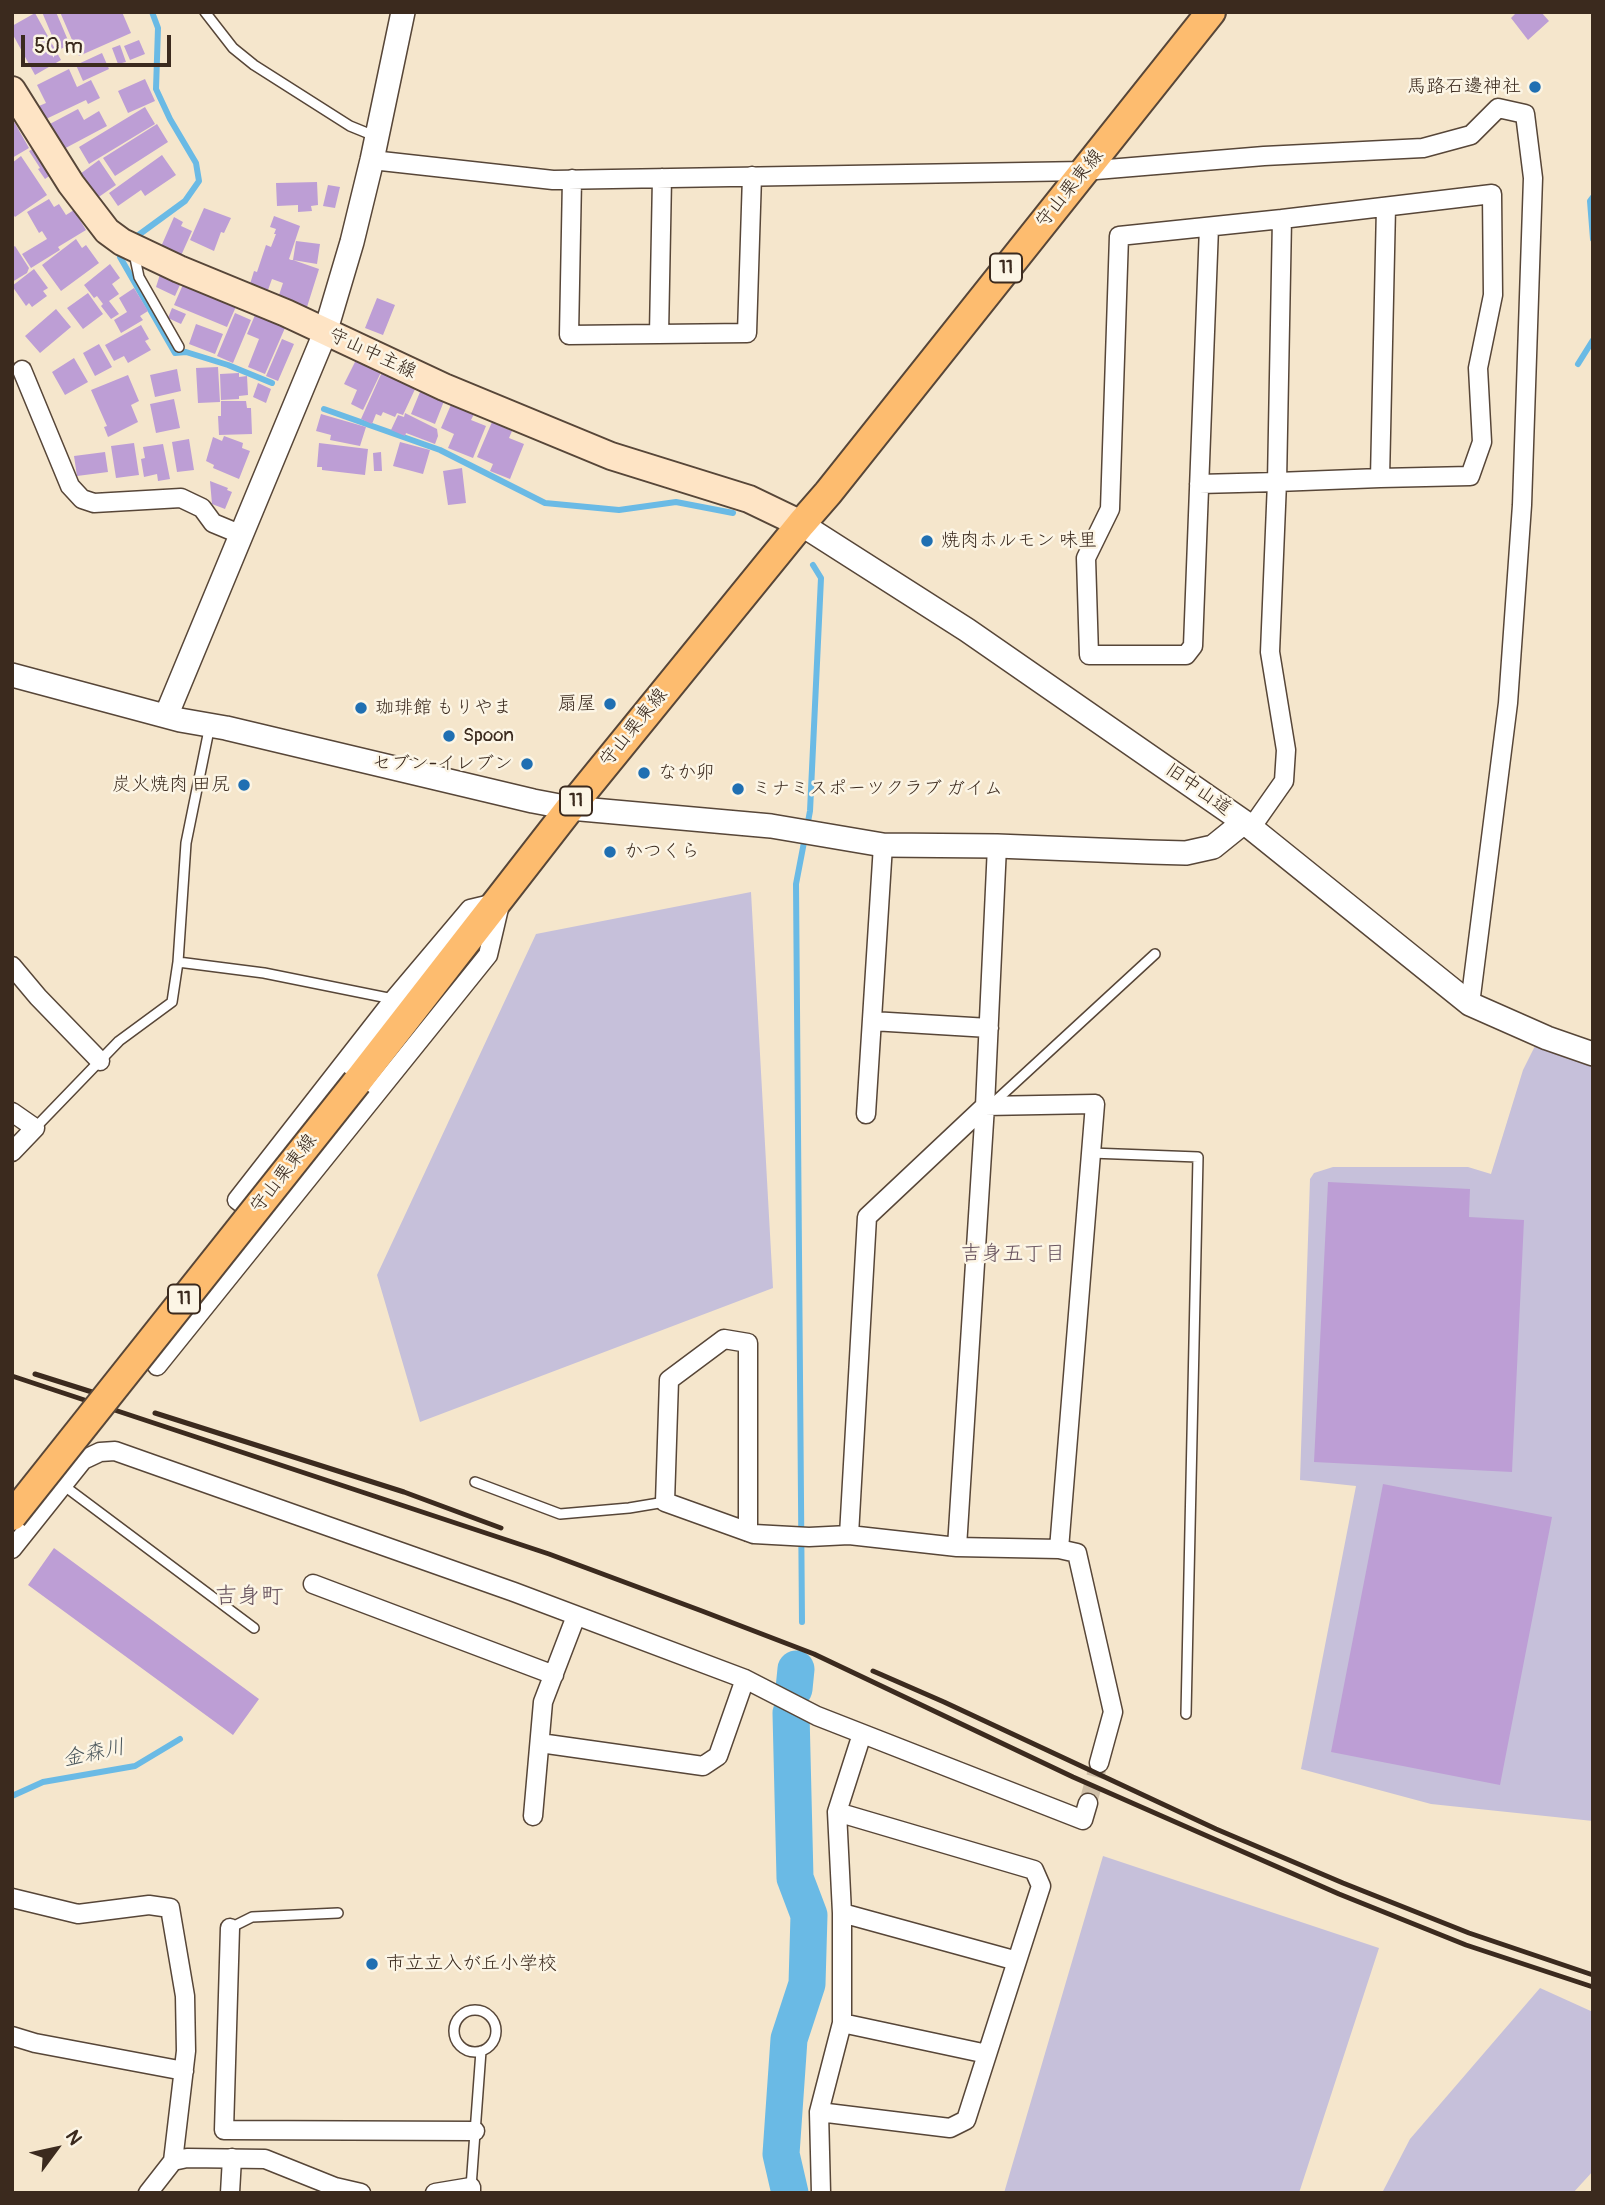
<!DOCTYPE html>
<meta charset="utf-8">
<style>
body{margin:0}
#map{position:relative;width:1605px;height:2205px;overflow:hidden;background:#f5e6cc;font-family:Pangolin,sans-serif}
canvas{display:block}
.frame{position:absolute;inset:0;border:14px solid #3b2a1e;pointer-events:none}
.north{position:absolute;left:21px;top:2114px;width:70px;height:70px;-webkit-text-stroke:5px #fcf5e5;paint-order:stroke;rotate:57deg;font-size:19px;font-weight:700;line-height:28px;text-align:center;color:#3b2a1e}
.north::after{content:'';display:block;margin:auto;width:24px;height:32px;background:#3b2a1e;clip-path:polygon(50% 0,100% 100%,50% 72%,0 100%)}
.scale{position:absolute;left:21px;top:35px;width:150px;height:32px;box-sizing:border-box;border:4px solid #3b2a1e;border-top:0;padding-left:9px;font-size:21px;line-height:24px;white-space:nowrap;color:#3b2a1e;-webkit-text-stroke:5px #fcf5e5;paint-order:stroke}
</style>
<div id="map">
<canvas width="1605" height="2205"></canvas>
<div class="frame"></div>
<div class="north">N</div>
<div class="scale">50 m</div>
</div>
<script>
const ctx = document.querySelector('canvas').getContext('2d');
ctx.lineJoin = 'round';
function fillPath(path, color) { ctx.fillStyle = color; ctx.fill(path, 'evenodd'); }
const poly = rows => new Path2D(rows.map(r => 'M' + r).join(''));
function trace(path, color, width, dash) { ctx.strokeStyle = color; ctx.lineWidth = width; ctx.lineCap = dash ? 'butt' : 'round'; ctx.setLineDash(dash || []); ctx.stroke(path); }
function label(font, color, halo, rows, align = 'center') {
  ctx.font = font + ' Pangolin,"Klee One",sans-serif'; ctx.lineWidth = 5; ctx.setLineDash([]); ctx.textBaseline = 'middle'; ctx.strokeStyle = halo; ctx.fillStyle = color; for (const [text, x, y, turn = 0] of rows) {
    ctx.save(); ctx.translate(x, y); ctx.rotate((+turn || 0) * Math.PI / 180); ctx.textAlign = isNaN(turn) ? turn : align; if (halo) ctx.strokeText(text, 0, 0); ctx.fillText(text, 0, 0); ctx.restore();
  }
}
fillPath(poly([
 [751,892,773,1288,420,1422,377,1275,536,934],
 [1536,1044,1593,1066,1593,1821,1431,1804,1301,1769,1356,1486,1300,1480,1310,1179,1314,1173,1333,1167,1468,1167,1491,1174,1523,1070],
 [1103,1856,1379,1948,1299,2193,1004,2193],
 [1540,1988,1593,2012,1593,2171,1573,2193,1382,2193,1410,2139]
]), '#c6c0da');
trace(poly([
 [1593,197,1590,201,1593,239],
 [133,239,185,201,199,181,196,163,170,119,156,89,158,28,152,12],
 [120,257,175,353,186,352,228,365,272,383],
 [1578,364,1593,340],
 [324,409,440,450,545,503,619,510,676,502,733,513],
 [807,827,810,811,821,578,813,565],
 [802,1622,796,884,805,837],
 [12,1796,43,1782,135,1766,180,1739]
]), '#6abae5', 6);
trace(poly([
 [794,1689,796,1669],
 [790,2193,781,2154,789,2039,807,1984,809,1915,795,1878,791,1713]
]), '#6abae5', 37);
fillPath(poly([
 [42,12,56,12,70,45,58,50],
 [60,12,122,12,131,33,79,56],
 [1517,12,1541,12,1549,21,1528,40,1511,18],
 [35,13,61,60,35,75,12,33,12,26],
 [139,40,145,54,130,60,124,46],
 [120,45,126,62,118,64,112,48],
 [102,53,109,69,83,81,76,65],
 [69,69,77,87,91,80,100,98,88,104,86,100,46,119,39,106,46,103,37,85],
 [145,79,155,101,128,113,118,91],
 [145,107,155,124,89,164,79,147],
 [78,109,84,120,99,111,107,126,60,151,46,126],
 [12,118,29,148,12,158],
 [157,124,168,142,115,176,103,158],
 [36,147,52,174,45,179,38,169,40,168,29,151],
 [162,155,176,175,145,196,141,190,118,206,109,193],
 [21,156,47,195,15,217,12,213,12,163],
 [99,160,116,185,93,201,76,177],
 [317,182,318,205,311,206,312,211,298,212,298,205,277,206,276,183],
 [328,185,340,187,335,208,323,206],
 [49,199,54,207,59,204,66,215,74,210,86,230,58,247,60,250,31,268,22,254,47,239,42,231,39,233,27,212],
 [204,208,231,218,224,233,221,232,214,251,190,240],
 [274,216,300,226,289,259,291,260,293,260,296,241,320,244,317,264,293,260,319,269,307,307,287,301,288,298,279,295,283,283,272,279,268,290,250,284,254,271,257,272,266,245,271,247,276,234,274,234,276,229,270,227],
 [174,217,183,222,181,226,192,231,180,258,160,249],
 [76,239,82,248,86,245,99,263,61,291,42,265],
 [15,246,29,268,27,273,12,282,12,248],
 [110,264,120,278,112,284,119,294,109,301,119,314,111,319,101,306,103,304,97,296,94,298,84,285],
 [162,268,183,278,175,296,156,287],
 [34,269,48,288,43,291,47,296,32,307,29,303,26,306,12,286],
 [185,280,238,302,227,327,174,305],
 [134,288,148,311,140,316,143,320,121,333,114,320,127,312,119,298],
 [88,293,103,314,83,329,67,308],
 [377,298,395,305,383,335,365,328],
 [172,308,186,314,181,324,168,318],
 [258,308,288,321,265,374,248,367,259,339,247,334],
 [56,309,71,327,40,353,25,336],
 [235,313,251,320,233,363,217,356],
 [196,324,223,334,215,354,189,344],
 [141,325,149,339,145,341,151,350,128,363,124,356,114,361,105,345],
 [282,339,294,344,278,381,266,376],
 [99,344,112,367,95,376,83,353],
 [74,358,88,382,65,395,52,372],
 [357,358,382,370,363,410,351,404,357,390,344,384],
 [218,367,220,402,198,403,196,368],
 [177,369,181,391,155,397,150,375],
 [382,372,416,387,403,415,397,413,395,417,383,412,381,416,376,414,372,424,361,419],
 [239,373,239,377,247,376,248,395,239,396,239,399,221,400,220,374],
 [128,375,139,401,131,405,138,422,108,437,104,427,107,426,91,390],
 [258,383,271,389,266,403,253,397],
 [420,392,444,401,435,424,411,414],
 [174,399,180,428,156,433,150,404],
 [453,400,476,410,471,420,486,426,473,458,448,448,454,434,441,428],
 [221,401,246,401,247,408,251,408,252,434,219,435,218,416,221,416],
 [405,413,437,429,438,436,435,444,406,433,405,436,391,430,398,415,404,417],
 [321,414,366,427,360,446,330,440,331,435,316,431],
 [492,422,512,431,509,438,524,444,510,479,490,471,493,464,477,457],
 [224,436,243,443,242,448,250,451,239,479,213,468,214,465,206,461,213,437,222,441],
 [189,439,194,470,177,472,172,442],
 [400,442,430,450,423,474,393,466],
 [134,443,139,475,116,478,111,446],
 [319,443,368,449,365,475,322,470,322,467,317,467],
 [163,444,170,479,158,481,157,474,144,477,141,459,145,458,143,447],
 [105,452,108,472,77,476,74,456],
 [381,452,382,471,374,471,373,453],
 [462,468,466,503,448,505,443,471],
 [210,481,228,488,227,490,232,492,225,509,212,504],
 [1328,1182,1470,1189,1469,1217,1524,1220,1512,1472,1314,1462],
 [1383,1484,1552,1517,1500,1785,1331,1752],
 [54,1548,259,1699,233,1735,28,1585]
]), '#bd9ed5');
trace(poly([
 [1088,1803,1099,1763]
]), '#d0c0a9', 18, [18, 9]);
const service = poly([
 [205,12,233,48,254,65,350,126,377,137],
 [138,251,135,258,139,277,179,347],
 [178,962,264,973,393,999],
 [991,1105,1155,954],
 [35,1128,119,1041,172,1002,178,962,186,843,210,725],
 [1091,1153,1198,1157,1186,1714],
 [475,1482,560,1514,629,1508,665,1502],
 [63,1485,254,1628],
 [230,1928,252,1917,338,1913],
 '454 2031a21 21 0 1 1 42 0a21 21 0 1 1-42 0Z',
 [471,2187,481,2051]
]);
const minor = poly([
 [372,160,553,180,1084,171,1264,156,1423,148,1471,135,1498,108,1525,114,1533,178,1522,505,1508,703,1470,1004],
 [572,179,569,335,747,333,752,176],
 [1209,227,1193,646,1186,655,1089,655,1086,558,1110,509,1119,236,1282,219],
 [659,334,662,178],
 [22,370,70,486,82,499,94,503,181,498,202,508,213,523,242,535],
 [1380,478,1386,207],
 [1199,484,1277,482,1380,478,1470,476,1482,442,1478,368,1493,295,1492,194,1282,219,1277,482,1270,652,1286,750,1284,781,1251,828],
 [12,966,38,997,100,1061],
 [872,1021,989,1028],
 [12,1112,35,1128,12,1152],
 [866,1114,883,845],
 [259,1217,237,1200,394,999,470,909,495,903],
 [157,1366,488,955,500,904],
 [748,1532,748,1343,724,1339,669,1380,665,1502,754,1534,809,1537,849,1535,957,1547,1059,1549,1095,1104,985,1106,867,1217,849,1535],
 [957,1547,985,1106,997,846],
 [12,1549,83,1460,100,1452,115,1451,514,1592,745,1679,817,1716,1083,1820,1088,1803],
 [1059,1549,1077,1553,1113,1712,1099,1763],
 [313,1584,554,1675],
 [540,1743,703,1766,718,1756,745,1679],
 [533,1816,543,1702,576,1616],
 [12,1898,78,1914,149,1905,170,1908,185,1996,186,2051,173,2161,187,2158,265,2159,335,2187,361,2193],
 [842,1913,1017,1961],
 [230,1928,224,2130,475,2131],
 [842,2023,987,2054],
 [12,2036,35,2043,184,2071],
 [819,2112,950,2128,966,2120,1041,1886,1034,1870,837,1812],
 [148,2193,173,2161],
 [230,2193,232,2158],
 [435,2193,471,2187,471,2193],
 [821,2193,819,2112,842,2023,842,1913,837,1812,862,1734]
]);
const tertiary = poly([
 [801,524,967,630,1244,822,1470,1004,1547,1038,1593,1054],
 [12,675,180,720,226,728,533,801,570,808,771,826,883,845,997,846,1149,852,1186,853,1213,847,1244,822],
 [166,716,325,333,352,242,372,160,403,12]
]);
const secondary = poly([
 [12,90,71,184,107,231,122,242,179,269,286,313,444,387,611,456,749,499,801,524]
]);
const primary = poly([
 [357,1082,570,808,801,524,828,493,1211,12]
]);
trace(service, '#574638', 12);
trace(minor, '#574638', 21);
trace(tertiary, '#574638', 26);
trace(secondary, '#574638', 30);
trace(primary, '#574638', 32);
trace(service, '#fff', 9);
trace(minor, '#fff', 18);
trace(tertiary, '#fff', 23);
trace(secondary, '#fee4c5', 26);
trace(primary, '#fdbc6f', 28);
trace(poly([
 [35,1374,92,1392],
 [12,1376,549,1554,702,1611,814,1654,1073,1777,1339,1894,1466,1945,1593,1987],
 [155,1413,404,1492,501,1528],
 [873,1671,944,1702,1216,1829,1343,1883,1469,1933,1593,1975]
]), '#3b2a1e', 5);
const primaryBridge = poly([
 [12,1516,357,1082]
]);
trace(primaryBridge, '#574638', 32, []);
trace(primaryBridge, '#fdbc6f', 28);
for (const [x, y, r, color] of [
 [1535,87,7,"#1f6fb2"],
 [927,541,7,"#1f6fb2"],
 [610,704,7,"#1f6fb2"],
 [361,708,7,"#1f6fb2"],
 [449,736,7,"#1f6fb2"],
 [527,764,7,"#1f6fb2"],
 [644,773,7,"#1f6fb2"],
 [244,785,7,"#1f6fb2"],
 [738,789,7,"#1f6fb2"],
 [610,852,7,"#1f6fb2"],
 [372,1964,7,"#1f6fb2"]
]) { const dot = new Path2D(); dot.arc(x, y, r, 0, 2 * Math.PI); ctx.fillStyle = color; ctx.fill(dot); trace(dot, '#fcf5e5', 2.5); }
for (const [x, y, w] of [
 [1006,268,32],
 [576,801,32],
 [184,1299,32]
]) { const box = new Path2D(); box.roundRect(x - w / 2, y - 14.5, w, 29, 5); ctx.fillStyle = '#fcf5e5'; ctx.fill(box); trace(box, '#3b2a1e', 2); }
label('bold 18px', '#3b2a1e', null, [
 ["11",1006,268],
 ["11",576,801],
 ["11",184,1299]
]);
label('19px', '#3b2a1e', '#fcf5e5', [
 ["馬路石邊神社",1521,87,"right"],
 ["焼肉ホルモン 味里",941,541],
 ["扇屋",596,704,"right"],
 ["珈琲館 もりやま",375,708],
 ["Spoon",463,736],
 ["セブン-イレブン",513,764,"right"],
 ["なか卯",658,773],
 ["炭火焼肉 田尻",230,785,"right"],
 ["ミナミスポーツクラブ ガイム",752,789],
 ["かつくら",624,852],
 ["市立立入が丘小学校",386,1964]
], 'left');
label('19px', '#3b2a1e', '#fcf5e5', [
 ["守山栗東線",1070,189,-51],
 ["守山中主線",372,354,25],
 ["守山栗東線",634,728,-51],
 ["旧中山道",1198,790,35],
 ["守山栗東線",284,1174,-52]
]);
label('21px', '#68535e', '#fcf5e5', [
 ["吉身五丁目",1013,1255]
]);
label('italic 21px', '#49555a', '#fcf5e5', [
 ["金森川",94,1754,-12]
]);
label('23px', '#68535e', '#fcf5e5', [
 ["吉身町",249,1597]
]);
</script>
